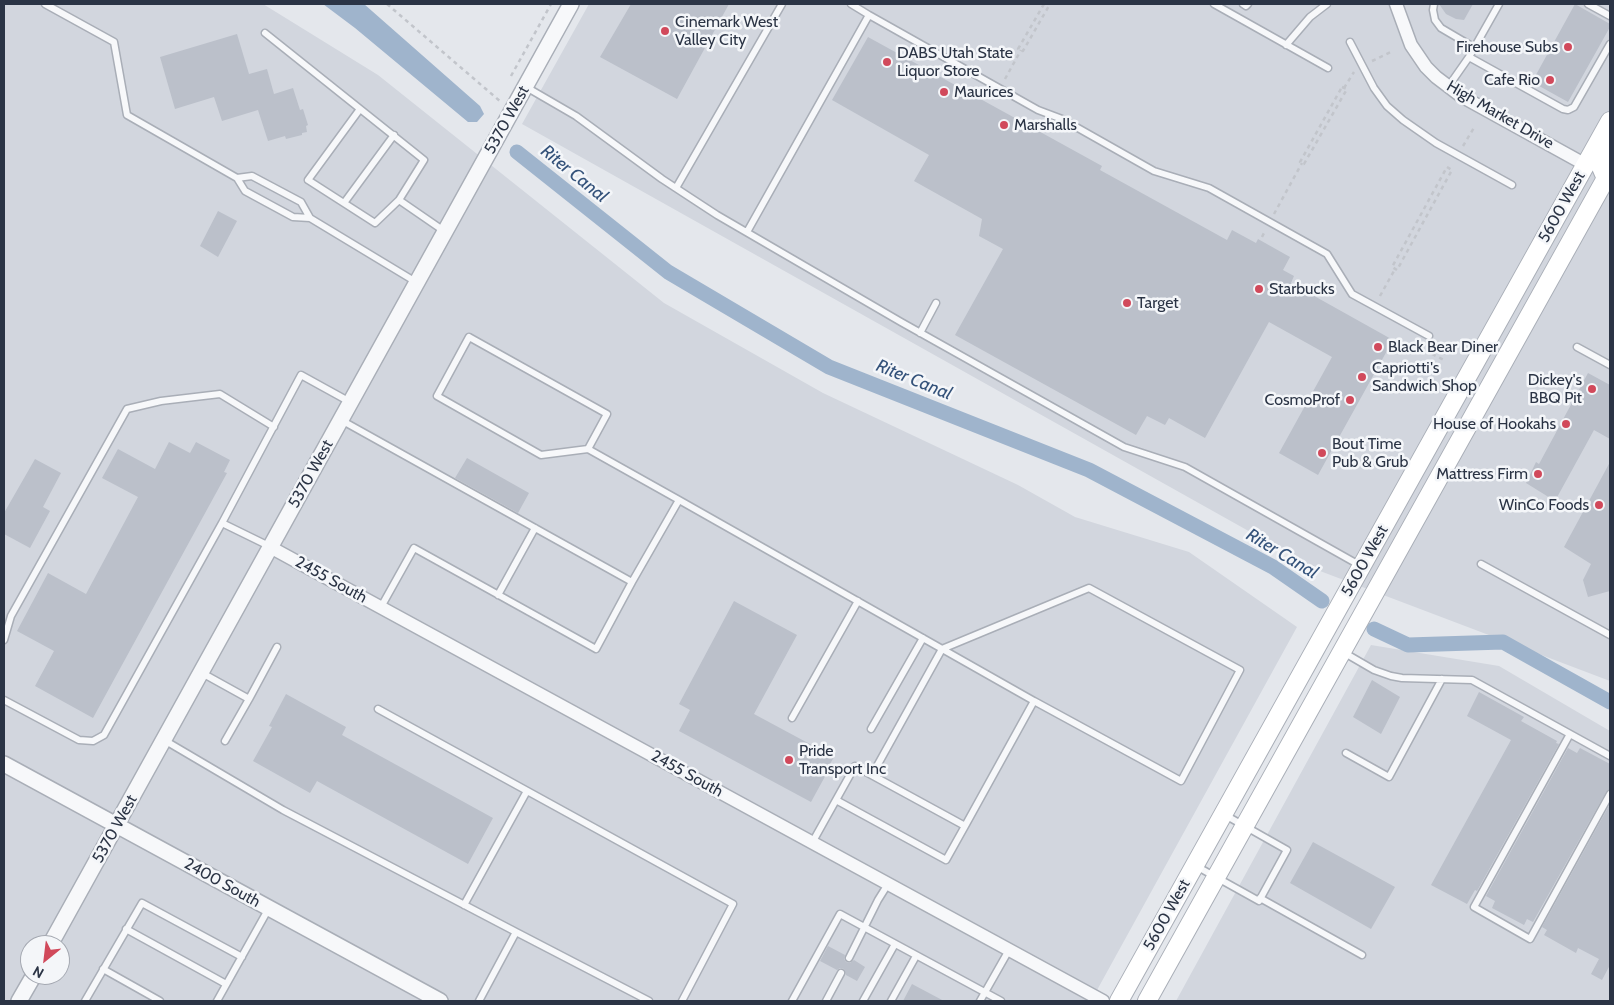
<!DOCTYPE html>
<style>
body{margin:0}
#map{position:relative;width:1614px;height:1005px;overflow:hidden;background:#e4e7ec;font-family:Cabin,sans-serif}
canvas{display:block}
.frame{position:absolute;inset:0;border:5px solid #2b3445;pointer-events:none}
.north{position:absolute;left:20px;top:935px;width:50px;height:50px;box-sizing:border-box;background:#f4f6f9;border:1px solid #a4a8b1;border-radius:50%;rotate:209deg;font-size:14px;font-weight:700;line-height:20px;text-align:center;color:#2b3445}
.north::after{content:'';display:block;margin:auto;width:18px;height:22px;background:#d1495b;clip-path:polygon(50% 0,100% 100%,50% 72%,0 100%)}
</style>
<div id="map">
<canvas width="1614" height="1005"></canvas>
<div class="frame"></div>
<div class="north">N</div>
</div>
<script>
const ctx = document.querySelector('canvas').getContext('2d');
ctx.lineJoin = 'round';
function fillPath(path, color) { ctx.fillStyle = color; ctx.fill(path, 'evenodd'); }
const poly = rows => new Path2D(rows.map(r => 'M' + r).join(''));
function trace(path, color, width, dash) { ctx.strokeStyle = color; ctx.lineWidth = width; ctx.lineCap = dash ? 'butt' : 'round'; ctx.setLineDash(dash || []); ctx.stroke(path); }
function label(font, color, halo, rows, align = 'center') {
  ctx.font = font + ' Cabin,sans-serif'; ctx.lineWidth = 5; ctx.setLineDash([]); ctx.textBaseline = 'middle'; ctx.strokeStyle = halo; ctx.fillStyle = color; for (const [text, x, y, turn = 0] of rows) {
    ctx.save(); ctx.translate(x, y); ctx.rotate((+turn || 0) * Math.PI / 180); ctx.textAlign = isNaN(turn) ? turn : align; if (halo) ctx.strokeText(text, 0, 0); ctx.fillText(text, 0, 0); ctx.restore();
  }
}
fillPath(poly([
 [4,4,263,4,378,75,664,303,823,393,1018,485,1075,517,1189,552,1297,627,1091,1001,4,1001],
 [30,945,60,945,60,975,30,975],
 [589,4,1610,4,1610,681,1320,571,522,124],
 [1371,645,1499,666,1610,731,1610,1001,1176,1001]
]), '#d2d6de');
fillPath(poly([
 [323,4,364,4,480,106,484,114,477,122,468,122,355,28]
]), '#9fb4cc');
trace(poly([
 [517,152,668,272,829,367,1089,470,1273,567,1322,601],
 [1374,629,1408,645,1503,642,1610,702]
]), '#9fb4cc', 15);
fillPath(poly([
 [631,4,729,4,677,99,600,57],
 [1439,4,1473,4,1464,20,1456,19,1446,14],
 [1575,4,1610,24,1610,27,1568,102,1532,82],
 [237,34,249,74,267,69,274,94,293,88,300,110,303,109,308,125,306,126,307,132,302,133,302,135,286,139,285,136,268,141,258,110,222,121,214,97,175,109,160,57],
 [868,37,1102,166,1100,170,1227,240,1232,230,1256,243,1258,239,1290,257,1283,270,1294,276,1291,283,1393,340,1318,475,1279,453,1332,357,1269,322,1205,438,1169,418,1165,425,1147,416,1136,435,955,335,1003,249,979,236,982,219,914,181,929,155,832,100],
 [218,211,237,221,218,257,200,246],
 [1588,373,1610,385,1610,439,1594,430,1555,501,1526,483,1536,462,1539,464],
 [169,442,190,453,196,442,230,460,224,472,227,473,93,718,35,686,54,651,17,631,48,573,86,594,138,497,102,478,118,449,155,469],
 [467,458,529,493,518,513,455,478],
 [35,459,61,473,43,507,50,511,30,548,4,534,4,513],
 [1610,462,1610,591,1588,597,1583,580,1591,564,1564,547],
 [734,601,797,635,754,714,834,757,826,771,828,771,811,802,679,731,690,710,679,704],
 [1372,680,1400,697,1381,734,1353,717],
 [1479,692,1524,717,1521,721,1557,741,1556,743,1559,744,1477,891,1475,890,1467,904,1431,885,1511,740,1467,716],
 [286,694,346,727,342,735,493,818,468,864,317,781,310,793,253,761,272,727,269,726],
 [1568,748,1577,753,1580,748,1610,764,1610,789,1606,792,1533,922,1527,919,1524,925,1492,908,1495,901,1486,896],
 [1610,804,1610,965,1602,980,1591,974,1599,959,1578,948,1576,953,1544,935,1547,930,1542,927],
 [1313,842,1395,887,1371,929,1290,883],
 [828,946,845,955,844,959,846,962,850,963,854,960,865,967,857,981,846,975,844,969,840,968,837,970,820,961],
 [912,984,944,1001,903,1001]
]), '#bbc0ca');
const service = poly([
 [45,4,114,42,127,115,237,178,245,191,293,217,310,218,416,282],
 [851,4,869,15,1038,110,1062,119,1154,171,1209,188,1293,235,1327,254,1352,294,1429,336],
 [1214,4,1328,68],
 [1243,4,1246,6,1248,4],
 [1434,4,1433,10,1435,20,1441,28,1475,48],
 [1588,4,1610,16],
 [265,33,424,160,399,200,444,231],
 [1350,42,1374,88,1387,106,1403,120,1436,143,1512,185],
 [1286,45,1310,17,1327,4],
 [1469,57,1563,109,1568,110,1574,107,1610,44],
 [526,87,576,116,662,179,717,215,901,322,1124,447,1185,467,1361,566],
 [1448,87,1469,57,1499,4],
 [360,109,308,180,375,223,399,200],
 [237,178,252,176,301,202,310,218],
 [676,188,782,4],
 [344,203,394,135],
 [747,232,869,15],
 [920,333,936,303],
 [1577,347,1610,365],
 [341,420,632,582,679,500,1034,701,965,826,855,766,812,843],
 [588,449,541,455,437,396,469,337,607,414,588,449,679,500],
 [269,546,222,523,301,375,350,402],
 [1481,564,1610,635],
 [498,595,535,528],
 [381,607,414,548,596,649,632,582],
 [4,640,11,616,127,409,161,401,220,394,274,427],
 [1343,652,1374,670,1391,676,1402,678,1472,680,1610,756],
 [202,673,249,699,225,741],
 [249,699,277,647],
 [4,700,79,740,93,741,104,735,222,523],
 [378,709,733,904,682,1001],
 [792,718,858,601],
 [871,729,923,638],
 [1570,734,1474,907,1530,939,1610,794],
 [164,740,283,810,516,932],
 [1346,753,1389,777,1442,679],
 [872,775,942,649,1089,588,1240,670,1181,781,1034,701],
 [836,800,946,860,965,826],
 [1196,866,1259,901,1287,850,1225,815],
 [1260,898,1362,955],
 [464,905,527,791],
 [126,929,226,984],
 [849,958,878,900,888,884],
 [103,969,160,1001],
 [85,1001,142,903,242,957],
 [217,1001,269,908],
 [479,1001,516,932,649,1001],
 [792,1001,840,914,1001,1001],
 [826,1001,841,973],
 [863,1001,895,944],
 [891,1001,916,956],
 [980,1001,1009,950]
]);
const minor = poly([
 [1396,4,1411,45,1426,67,1436,77,1461,96,1586,165],
 [270,547,1103,1001]
]);
const tertiary = poly([
 [4,764,440,1001],
 [50,945,571,4],
 [19,1001,34,975]
]);
const secondary = poly([
 [1607,177,1604,174,1601,167,1610,148],
 [1119,1001,1610,121],
 [1147,1001,1610,171]
]);
trace(service, '#a9aeb7', 9);
trace(minor, '#a9aeb7', 15);
trace(tertiary, '#a9aeb7', 18);
trace(secondary, '#a9aeb7', 20);
trace(poly([
 [387,4,501,102],
 [1044,4,1018,49,1023,51,1050,4],
 [1372,61,1393,51],
 [511,76,551,4],
 [1005,79,1021,50],
 [1342,87,1347,89,1304,164,1300,162,1342,87],
 [1344,88,1354,72],
 [1463,146,1475,126],
 [1447,167,1452,170,1397,270,1392,267,1447,167],
 [1274,214,1302,163],
 [1262,237,1265,231],
 [1380,296,1395,269],
 [1432,354,1446,361]
]), '#c2c5cb', 2.5, [4, 4]);
trace(service, '#f7f8fa', 6);
trace(minor, '#f7f8fa', 12);
trace(tertiary, '#f7f8fa', 15);
trace(secondary, '#fff', 18);
for (const [x, y, r, color] of [
 [665,31,5,"#d1495b"],
 [1568,47,5,"#d1495b"],
 [887,62,5,"#d1495b"],
 [1550,80,5,"#d1495b"],
 [944,92,5,"#d1495b"],
 [1004,125,5,"#d1495b"],
 [1259,289,5,"#d1495b"],
 [1127,303,5,"#d1495b"],
 [1378,347,5,"#d1495b"],
 [1362,377,5,"#d1495b"],
 [1592,389,5,"#d1495b"],
 [1350,400,5,"#d1495b"],
 [1566,424,5,"#d1495b"],
 [1322,453,5,"#d1495b"],
 [1538,474,5,"#d1495b"],
 [1599,505,5,"#d1495b"],
 [789,760,5,"#d1495b"]
]) { const dot = new Path2D(); dot.arc(x, y, r, 0, 2 * Math.PI); ctx.fillStyle = color; ctx.fill(dot); trace(dot, '#f4f6f9', 2); }
label('16px', '#2b3445', '#f4f6f9', [
 ["Cinemark West",675,22],
 ["Valley City",675,40],
 ["Firehouse Subs",1558,47,"right"],
 ["DABS Utah State",897,53],
 ["Liquor Store",897,71],
 ["Cafe Rio",1540,80,"right"],
 ["Maurices",954,92],
 ["Marshalls",1014,125],
 ["Starbucks",1269,289],
 ["Target",1137,303],
 ["Black Bear Diner",1388,347],
 ["Capriotti's",1372,368],
 ["Sandwich Shop",1372,386],
 ["Dickey's",1582,380,"right"],
 ["BBQ Pit",1582,398,"right"],
 ["CosmoProf",1340,400,"right"],
 ["House of Hookahs",1556,424,"right"],
 ["Bout Time",1332,444],
 ["Pub & Grub",1332,462],
 ["Mattress Firm",1528,474,"right"],
 ["WinCo Foods",1589,505,"right"],
 ["Pride",799,751],
 ["Transport Inc",799,769]
], 'left');
label('16px', '#2b3445', '#f4f6f9', [
 ["High Market Drive",1500,115,30],
 ["5370 West",507,120,-61],
 ["5600 West",1562,207,-61],
 ["5370 West",311,474,-61],
 ["5600 West",1365,561,-61],
 ["2455 South",331,580,29],
 ["2455 South",687,774,29],
 ["5370 West",115,829,-61],
 ["2400 South",222,883,29],
 ["5600 West",1167,915,-61]
]);
label('italic 18px', '#34527a', '#f4f6f9', [
 ["Riter Canal",574,174,39],
 ["Riter Canal",914,380,22],
 ["Riter Canal",1282,554,31]
]);
</script>
